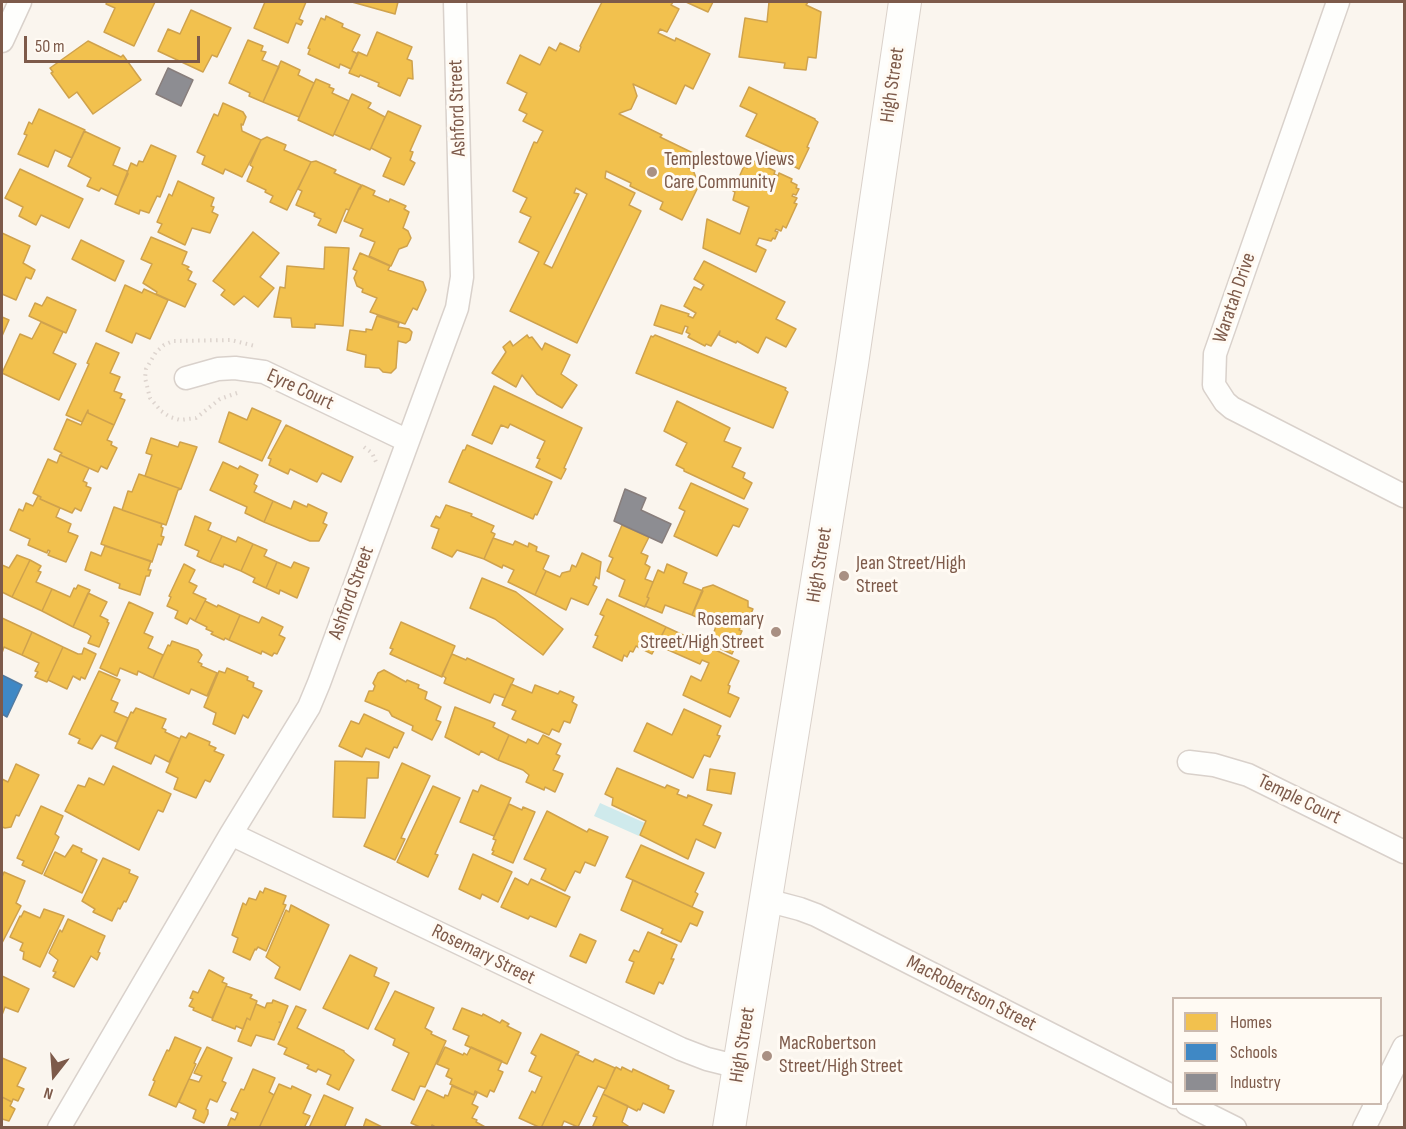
<!DOCTYPE html>
<style>
body{margin:0}
#map{position:relative;width:1406px;height:1129px;overflow:hidden;background:#faf5ee;font-family:"Sofia Sans Condensed",sans-serif}
canvas{display:block}
.frame{position:absolute;inset:0;border:3px solid #7d5a4a;pointer-events:none}
.legend{position:absolute;left:1172px;top:997px;width:210px;height:108px;box-sizing:border-box;background:#fffaf3;border:2px solid #cbbaaf;margin:0;padding:8px 10px;list-style:none;font-size:18px;color:#7d5a4a}
.legend li{display:flex;align-items:center;gap:12px;height:30px}
.legend b{width:30px;border:2px solid #cbbaaf}
.north{position:absolute;left:24px;top:1045px;width:60px;height:60px;-webkit-text-stroke:4px #fffaf3;paint-order:stroke;rotate:197deg;font-size:16px;font-weight:700;line-height:24px;text-align:center;color:#7d5a4a}
.north::after{content:'';display:block;margin:auto;width:21px;height:27px;background:#7d5a4a;clip-path:polygon(50% 0,100% 100%,50% 72%,0 100%)}
.scale{position:absolute;left:24px;top:36px;width:176px;height:27px;box-sizing:border-box;border:3px solid #7d5a4a;border-top:0;padding-left:8px;font-size:18px;line-height:21px;white-space:nowrap;color:#7d5a4a;-webkit-text-stroke:4px #fffaf3;paint-order:stroke}
</style>
<div id="map">
<canvas width="1406" height="1129"></canvas>
<div class="frame"></div>
<ul class="legend">
<li><b style="height:16px;background:#f2c14e"></b>Homes</li>
<li><b style="height:16px;background:#3f88c5"></b>Schools</li>
<li><b style="height:16px;background:#8d8d92"></b>Industry</li>
</ul>
<div class="north">N</div>
<div class="scale">50 m</div>
</div>
<script>
const ctx = document.querySelector('canvas').getContext('2d');
ctx.lineJoin = 'round';
function fillPath(path, color) { ctx.fillStyle = color; ctx.fill(path, 'evenodd'); }
const poly = rows => new Path2D(rows.map(r => 'M' + r).join(''));
function trace(path, color, width, dash) { ctx.strokeStyle = color; ctx.lineWidth = width; ctx.lineCap = dash ? 'butt' : 'round'; ctx.setLineDash(dash || []); ctx.stroke(path); }
function label(font, color, halo, rows, align = 'center') {
  ctx.font = font + ' "Sofia Sans Condensed",sans-serif'; ctx.lineWidth = 6; ctx.setLineDash([]); ctx.textBaseline = 'middle'; ctx.strokeStyle = halo; ctx.fillStyle = color; for (const [text, x, y, turn = 0] of rows) {
    ctx.save(); ctx.translate(x, y); ctx.rotate((+turn || 0) * Math.PI / 180); ctx.textAlign = isNaN(turn) ? turn : align; if (halo) ctx.strokeText(text, 0, 0); ctx.fillText(text, 0, 0); ctx.restore();
  }
}
fillPath(poly([
 [600,803,645,823,639,836,594,816]
]), '#cfeaec');
const homes = poly([
 [107,2,155,2,134,46,104,32,115,8,106,4,107,2],
 [265,2,306,2,299,19,303,21,301,25,296,23,288,43,254,28,265,2],
 [352,2,398,2,395,14,352,2],
 [602,2,673,2,671,5,679,9,667,32,660,29,658,33,675,41,676,38,710,54,693,89,685,85,676,104,633,84,637,96,631,109,620,113,619,114,662,135,660,137,693,153,687,167,693,170,699,185,682,220,660,209,663,202,630,186,631,183,606,171,605,178,635,193,629,205,641,211,577,343,510,311,539,252,519,242,531,217,520,212,527,198,513,191,534,142,537,143,543,131,523,121,527,114,519,110,527,93,507,83,520,55,540,65,549,47,556,51,560,43,579,52,581,47,580,46,602,2],
 [576,188,587,194,552,268,544,264,579,194,574,193,576,188],
 [686,2,713,2,708,12,686,2],
 [769,2,808,2,806,5,821,12,816,58,808,57,806,70,784,68,785,63,739,57,745,18,767,22,769,2],
 [191,10,231,28,217,57,212,55,203,72,158,51,168,29,180,34,191,10],
 [326,16,343,24,342,27,360,35,352,51,358,54,351,69,340,64,339,68,308,54,310,49,308,48,321,18,325,20,326,16],
 [377,32,412,47,407,59,412,61,413,79,408,78,400,96,378,86,379,83,360,75,359,77,349,73,358,52,367,56,377,32],
 [248,40,263,46,261,51,266,52,262,60,279,67,263,102,249,96,250,93,229,83,248,40],
 [88,41,121,57,123,55,141,80,93,114,77,92,69,98,51,73,53,72,50,68,88,41],
 [281,61,300,70,298,75,314,83,299,117,263,102,281,61],
 [316,79,330,85,329,87,334,89,332,93,349,101,333,136,298,120,316,79],
 [749,87,815,119,815,120,818,122,807,147,809,148,799,169,778,158,781,152,746,136,757,114,740,106,749,87],
 [352,94,371,103,368,108,385,117,370,150,334,134,352,94],
 [223,103,243,112,246,117,243,125,241,124,242,131,261,140,242,177,225,169,223,174,202,164,205,156,197,152,214,114,218,116,223,103],
 [39,109,85,130,72,158,55,150,48,167,18,154,27,135,24,134,29,122,32,124,39,109],
 [388,111,421,126,410,151,413,152,410,160,415,163,404,185,383,176,391,158,371,148,388,111],
 [84,131,120,148,113,165,127,171,128,174,118,196,101,188,99,191,87,186,91,178,68,166,84,131],
 [267,137,286,145,284,150,311,162,287,210,270,202,273,196,265,192,266,190,247,181,253,167,250,165,261,140,267,137],
 [151,145,176,156,160,197,157,196,149,213,140,210,139,214,115,204,131,163,137,166,139,161,143,162,151,145],
 [752,160,775,171,774,174,778,176,779,173,792,179,791,182,797,185,796,188,799,189,796,195,793,194,792,196,797,198,794,203,797,204,786,228,783,226,781,231,776,229,775,231,778,232,775,239,773,238,771,241,759,238,756,245,766,250,756,272,703,248,707,219,740,234,749,207,733,200,735,192,733,191,744,166,747,168,752,160],
 [316,161,336,170,334,173,361,185,349,210,346,209,336,233,318,225,321,219,314,216,315,213,296,205,302,191,298,189,311,162,316,161],
 [20,169,83,199,69,228,41,215,36,225,19,216,23,207,5,198,20,169],
 [178,181,214,198,211,206,214,207,212,212,218,215,210,233,192,228,185,245,158,232,162,224,157,222,169,194,172,196,178,181],
 [362,185,375,191,373,195,389,202,390,199,406,206,404,209,409,212,403,228,408,231,411,238,407,246,399,249,391,266,369,256,375,242,360,236,363,229,344,221,359,188,360,189,362,185],
 [253,232,279,253,260,277,274,288,258,307,244,296,234,305,221,295,225,290,213,281,253,232],
 [2,233,30,246,23,263,35,270,31,279,26,277,16,300,2,294,2,233],
 [151,237,187,252,182,264,189,267,187,269,192,272,188,280,196,284,185,307,156,294,157,292,143,283,152,264,141,259,151,237],
 [81,240,124,261,115,281,72,259,81,240],
 [325,247,349,248,343,326,315,324,315,328,292,327,291,318,274,317,280,287,285,288,287,266,324,269,325,247],
 [360,253,390,266,388,270,423,282,426,290,417,310,413,308,405,324,370,312,377,298,362,292,363,289,357,286,354,278,357,271,353,269,360,253],
 [704,261,785,302,776,319,796,329,786,347,766,337,758,353,737,341,736,343,719,335,720,331,711,346,706,344,705,346,688,337,690,334,686,332,688,327,685,326,682,334,654,325,661,305,689,314,688,316,693,318,696,313,684,306,694,287,701,290,704,285,694,279,704,261],
 [125,285,142,293,144,289,168,300,150,339,136,333,132,343,106,331,125,285],
 [47,297,76,310,66,333,29,316,35,303,42,306,47,297],
 [377,316,399,323,398,327,409,329,412,332,410,340,406,343,398,341,396,368,391,373,383,372,379,368,365,367,366,355,347,350,350,330,366,332,366,329,372,330,377,316],
 [2,317,9,320,2,336,2,317],
 [41,322,63,332,53,353,76,364,59,400,2,373,20,334,32,339,41,322],
 [527,335,529,338,532,337,542,350,545,343,570,355,561,374,577,385,562,408,537,394,522,375,516,387,492,373,506,352,503,347,510,341,513,346,527,335],
 [655,335,786,388,785,390,788,392,773,428,636,373,651,336,653,337,655,335],
 [96,343,119,353,110,373,120,377,114,391,122,394,120,398,125,400,114,425,88,413,88,410,82,422,66,415,89,364,87,363,96,343],
 [494,386,582,428,564,468,566,469,561,479,536,467,540,459,537,458,545,441,510,424,508,428,501,425,492,444,472,435,494,386],
 [677,401,730,428,724,441,741,448,732,467,745,473,743,478,752,483,744,499,684,471,684,469,676,465,687,443,664,431,677,401],
 [252,408,281,421,262,461,219,442,229,412,247,420,252,408],
 [88,410,88,413,114,425,107,440,112,442,111,445,117,448,107,469,101,466,98,472,60,455,62,453,54,449,67,419,81,425,88,410],
 [286,425,353,457,341,482,322,473,317,482,290,469,288,474,269,465,271,459,268,458,286,425],
 [151,438,178,447,180,442,197,447,181,489,145,476,152,455,146,453,151,438],
 [467,445,552,482,537,515,535,514,533,519,449,482,463,450,465,450,467,445],
 [60,455,89,468,83,481,87,483,86,486,91,488,81,511,75,508,72,513,40,499,41,497,33,493,48,459,57,463,60,455],
 [223,462,238,469,240,466,258,475,254,484,257,486,254,492,273,501,264,522,245,513,247,507,210,490,223,462],
 [139,474,181,489,178,490,166,525,122,510,128,491,132,492,139,474],
 [691,483,748,509,739,527,733,525,717,556,674,536,685,511,679,508,691,483],
 [38,496,41,497,40,499,60,508,56,517,71,524,68,532,78,536,66,562,48,555,50,551,48,550,47,553,28,545,30,539,10,530,19,509,23,511,26,503,33,506,38,496],
 [273,501,291,509,294,501,307,507,308,504,327,513,323,523,327,525,319,541,310,541,264,522,273,501],
 [446,505,472,514,471,516,494,526,491,532,495,534,484,559,457,550,452,557,432,548,439,529,431,526,436,516,440,518,446,505],
 [114,507,162,524,161,527,163,528,161,536,164,537,161,545,158,544,152,562,101,544,114,507],
 [195,516,211,523,208,530,222,536,210,562,197,556,199,551,185,545,195,516],
 [622,525,649,537,641,553,648,556,645,564,650,567,645,579,653,582,647,597,649,598,645,607,619,596,625,580,607,571,613,558,609,556,622,525],
 [222,536,236,542,238,537,253,544,241,571,224,564,223,567,210,562,222,536],
 [493,538,513,545,515,541,528,547,529,543,537,547,536,551,549,556,543,569,546,571,535,595,508,582,514,570,503,565,502,568,484,559,493,538],
 [253,544,267,550,264,556,277,562,266,588,253,582,255,578,241,571,253,544],
 [105,546,151,561,148,570,151,570,149,576,146,576,140,595,119,588,120,584,85,570,91,552,101,556,105,546],
 [582,553,601,562,599,579,596,577,593,585,597,587,588,605,571,598,566,610,535,595,546,571,560,577,562,573,570,571,572,565,576,567,582,553],
 [17,555,30,560,12,597,2,592,2,565,9,568,17,555],
 [30,560,41,566,38,571,41,572,36,582,52,589,42,611,12,597,30,560],
 [277,562,291,568,294,562,309,568,297,598,280,590,279,594,266,588,277,562],
 [184,564,195,570,189,582,197,586,193,593,206,599,195,621,190,618,187,624,175,618,178,611,167,606,171,597,169,596,184,564],
 [667,564,687,573,683,583,703,591,692,615,665,605,662,613,645,606,649,598,647,597,658,570,664,573,667,564],
 [482,578,516,592,563,629,543,655,495,619,470,608,482,578],
 [78,585,90,590,73,627,42,611,52,589,70,597,74,588,76,589,78,585],
 [713,585,748,601,748,607,753,609,747,623,743,622,739,630,742,631,732,654,710,644,716,626,692,615,703,588,713,585],
 [88,593,107,602,100,616,108,620,107,622,109,623,99,647,88,643,91,636,87,633,73,627,88,593],
 [607,599,666,627,652,654,636,646,633,652,630,651,627,657,624,655,622,661,593,647,598,636,595,635,604,616,600,614,607,599],
 [205,601,217,607,218,605,240,615,229,640,225,638,224,640,211,634,213,632,206,629,207,627,195,621,205,601],
 [129,602,153,613,144,633,153,637,148,648,163,655,153,678,138,671,137,675,120,668,117,676,100,668,129,602],
 [240,615,259,623,262,617,283,627,279,635,285,638,277,654,274,653,272,656,262,651,261,654,229,640,240,615],
 [2,618,32,632,22,655,4,647,2,653,2,618],
 [401,622,455,646,442,677,390,654,393,649,390,648,401,622],
 [666,627,739,661,728,685,730,686,728,693,739,698,730,717,683,695,691,676,701,681,709,663,702,660,700,664,657,645,666,627],
 [32,632,63,647,47,682,35,677,38,672,35,671,39,663,22,655,32,632],
 [172,641,198,650,202,655,198,662,202,664,201,666,217,673,207,696,191,689,189,694,153,678,168,645,170,646,172,641],
 [63,647,78,654,82,654,84,648,96,654,85,679,81,677,80,680,73,676,67,689,48,680,63,647],
 [452,654,466,660,467,658,514,679,505,698,494,694,490,703,444,683,446,678,442,675,452,654],
 [227,668,248,677,247,680,254,683,253,687,262,691,248,718,243,715,235,734,213,724,216,713,204,707,219,671,225,673,227,668],
 [384,670,406,682,407,680,419,685,418,688,427,692,425,699,441,707,436,720,441,722,432,740,412,730,413,726,392,716,389,711,365,701,369,691,373,691,375,686,373,683,378,673,384,670],
 [99,671,120,680,111,700,118,703,114,712,128,718,117,742,101,735,92,749,78,743,80,739,69,734,99,671],
 [511,684,532,693,535,685,558,694,560,691,574,697,572,702,577,705,570,723,564,721,559,732,552,729,549,735,512,719,516,711,502,705,511,684],
 [455,707,495,723,493,727,509,735,498,760,481,751,479,755,445,737,455,707],
 [136,708,166,719,162,728,166,730,165,732,180,739,169,762,155,755,151,764,115,748,131,712,133,713,136,708],
 [684,709,721,726,717,735,720,736,710,757,704,755,693,778,634,751,647,723,672,735,684,709],
 [364,714,404,733,397,748,394,747,389,758,366,748,362,757,339,746,351,721,359,724,364,714],
 [189,733,210,742,209,745,216,748,214,751,224,755,210,782,205,780,196,798,174,789,178,778,166,772,181,736,186,738,189,733],
 [509,735,526,743,528,739,538,744,543,735,561,744,556,754,560,756,553,770,563,774,555,792,545,787,544,790,526,782,529,775,523,770,498,760,509,735],
 [335,761,379,762,378,778,367,778,365,818,333,817,335,761],
 [402,763,430,776,401,838,405,839,395,860,364,846,402,763],
 [16,764,39,775,19,816,16,815,11,827,5,828,2,827,2,779,8,782,16,764],
 [113,766,171,794,163,812,158,810,139,850,65,811,78,785,85,787,89,778,104,785,113,766],
 [617,768,665,788,667,785,679,790,677,794,687,798,688,795,712,805,703,825,721,833,715,848,696,839,688,859,640,835,646,821,612,805,613,798,605,794,617,768],
 [710,769,735,773,731,794,707,790,710,769],
 [481,785,511,798,494,836,460,822,473,790,478,792,481,785],
 [433,786,460,798,435,854,438,855,428,877,397,862,433,786],
 [509,804,522,810,523,807,535,812,513,863,492,854,494,851,492,850,496,840,493,839,509,804],
 [41,806,63,816,55,834,59,837,42,874,22,865,24,861,17,858,41,806],
 [547,811,587,832,589,829,608,837,595,866,585,862,580,873,575,871,565,891,541,879,546,869,524,859,547,811],
 [73,845,82,849,81,852,97,860,82,893,44,875,55,852,65,857,73,845],
 [641,845,704,873,695,892,698,894,692,907,626,877,641,845],
 [473,854,512,872,498,902,482,894,480,899,459,889,473,854],
 [103,858,130,870,129,873,138,877,126,902,124,901,120,909,118,908,112,921,93,912,95,909,82,901,103,858],
 [4,872,25,881,16,903,21,906,2,943,2,877,4,872],
 [515,878,528,885,531,879,570,897,556,927,530,916,528,919,501,907,515,878],
 [633,880,703,912,697,926,690,923,681,942,661,933,663,929,621,910,633,880],
 [265,888,286,896,283,904,286,905,266,951,258,947,256,950,255,949,250,960,233,952,238,938,232,935,243,903,246,905,249,898,256,900,260,891,263,893,265,888],
 [291,905,329,925,300,990,275,978,280,967,266,957,286,910,289,912,291,905],
 [44,909,64,916,40,967,23,959,24,952,20,950,23,943,10,937,20,916,21,917,24,911,40,918,44,909],
 [68,919,105,936,98,952,100,953,97,960,91,956,74,987,53,977,56,972,53,971,58,960,49,953,60,930,62,932,68,919],
 [648,932,677,945,671,959,674,959,663,984,659,982,654,994,626,982,634,962,629,960,634,950,639,952,648,932],
 [580,934,596,941,586,963,570,956,580,934],
 [350,955,377,968,374,976,389,983,368,1029,323,1008,350,955],
 [209,970,224,978,222,982,227,984,212,1018,193,1010,194,1008,189,1006,193,999,190,998,193,991,198,993,209,970],
 [2,976,29,989,18,1012,5,1007,2,1015,2,976],
 [226,986,252,995,250,998,257,1001,250,1020,247,1018,243,1029,236,1026,235,1029,212,1020,226,986],
 [395,991,434,1008,425,1028,432,1032,431,1034,446,1041,425,1087,420,1086,414,1100,392,1090,409,1053,393,1045,395,1039,375,1029,395,991],
 [273,1000,288,1006,281,1023,279,1022,281,1023,274,1040,256,1035,251,1046,238,1041,247,1018,250,1020,256,1004,265,1008,267,1003,272,1003,273,1000],
 [296,1006,306,1010,297,1028,344,1051,344,1052,354,1060,339,1090,327,1084,331,1075,318,1069,316,1072,307,1068,309,1065,284,1054,287,1048,278,1044,296,1006],
 [462,1008,482,1016,483,1014,500,1023,502,1020,509,1024,507,1026,521,1033,507,1064,465,1045,469,1036,453,1029,462,1008],
 [541,1034,579,1052,577,1055,576,1054,541,1128,519,1118,532,1091,535,1093,542,1077,529,1071,536,1056,531,1053,541,1034],
 [175,1037,201,1048,194,1063,196,1064,176,1107,149,1095,155,1081,153,1080,167,1050,169,1051,175,1037],
 [207,1047,232,1058,222,1081,226,1083,217,1102,210,1099,206,1109,208,1110,208,1114,204,1123,193,1118,196,1110,179,1102,189,1079,199,1082,202,1076,194,1073,207,1047],
 [445,1047,463,1055,464,1053,467,1055,471,1047,502,1061,498,1070,503,1072,494,1092,490,1090,487,1097,475,1091,474,1095,450,1084,452,1079,446,1076,449,1069,437,1064,445,1047],
 [576,1054,593,1062,595,1059,615,1068,606,1089,598,1086,578,1127,564,1121,561,1128,541,1128,576,1054],
 [2,1058,26,1068,17,1086,24,1089,18,1101,13,1099,12,1102,2,1097,2,1058],
 [616,1067,621,1070,622,1067,632,1072,633,1069,669,1086,668,1089,674,1091,664,1113,643,1103,640,1110,638,1109,637,1111,603,1094,616,1067],
 [253,1069,275,1078,269,1092,274,1095,259,1128,227,1128,231,1118,235,1120,238,1113,231,1110,241,1089,244,1090,253,1069],
 [279,1084,291,1089,292,1086,311,1095,303,1113,310,1116,304,1128,259,1128,279,1084],
 [452,1086,474,1095,475,1092,477,1093,472,1104,478,1107,472,1118,477,1120,476,1122,487,1128,437,1128,432,1125,431,1128,422,1128,411,1123,427,1090,444,1098,445,1095,448,1096,452,1086],
 [603,1094,628,1106,622,1122,631,1128,592,1128,597,1117,593,1116,603,1094],
 [324,1095,353,1108,344,1128,309,1128,324,1095],
 [2,1097,12,1102,10,1106,15,1109,9,1121,2,1119,2,1097],
 [366,1119,384,1128,363,1128,366,1119]
]);
fillPath(homes, '#f2c14e');
trace(homes, '#cfa24d', 1.5);
const schools = poly([
 [2,675,22,685,7,717,2,714,2,675]
]);
fillPath(schools, '#3f88c5');
trace(schools, '#527aa0', 1.5);
const industry = poly([
 [168,68,193,80,181,106,156,94,168,68],
 [625,489,646,498,641,510,671,524,662,543,614,521,625,489]
]);
fillPath(industry, '#8d8d92');
trace(industry, '#887e7c', 1.5);
const street = poly([
 [1338,2,1215,354,1214,385,1225,402,1232,408,1404,496],
 [2,41,20,2],
 [186,378,218,369,235,368,264,372,408,441],
 [1189,762,1214,765,1248,775,1404,852],
 [231,834,681,1049,707,1059,739,1067],
 [766,900,800,909,816,915,1174,1097],
 [1380,1095,1404,1047],
 [1187,1104,1235,1128],
 [59,1128,231,834,309,707,319,683,457,308,462,277,455,2],
 [1364,1128,1376,1104]
]);
const secondary = poly([
 [729,1128,852,364,905,2]
]);
trace(street, '#d9d1cb', 25);
trace(secondary, '#dad1ca', 34);
trace(poly([
 [237,393,220,399,196,418,180,420,170,417,161,411,150,398,145,378,146,369,156,352,164,345,173,341,231,340,255,346],
 [364,447,372,453,376,462]
]), '#ddd4ce', 4, [1.5, 4.5]);
trace(street, '#fefefc', 22);
trace(secondary, '#fefefc', 32);
for (const [x, y, r, color] of [
 [652,172,6,"#a99083"],
 [844,576,6,"#a99083"],
 [776,632,6,"#a99083"],
 [767,1056,6,"#a99083"]
]) { const dot = new Path2D(); dot.arc(x, y, r, 0, 2 * Math.PI); ctx.fillStyle = color; ctx.fill(dot); trace(dot, '#fffaf3', 2); }
label('20px', '#7d5a4a', '#fffaf3', [
 ["High Street",893,85,-82],
 ["Ashford Street",458,108,-92],
 ["Waratah Drive",1235,298,-71],
 ["Eyre Court",300,390,25],
 ["High Street",820,565,-81],
 ["Ashford Street",352,593,-70],
 ["Temple Court",1299,800,26],
 ["Rosemary Street",483,955,26],
 ["MacRobertson Street",971,994,27],
 ["High Street",743,1045,-81]
]);
label('20px', '#7d5a4a', '#fffaf3', [
 ["Templestowe Views",664,160],
 ["Care Community",664,183],
 ["Jean Street/High",856,564],
 ["Street",856,587],
 ["Rosemary",764,620,"right"],
 ["Street/High Street",764,643,"right"],
 ["MacRobertson",779,1044],
 ["Street/High Street",779,1067]
], 'left');
</script>
